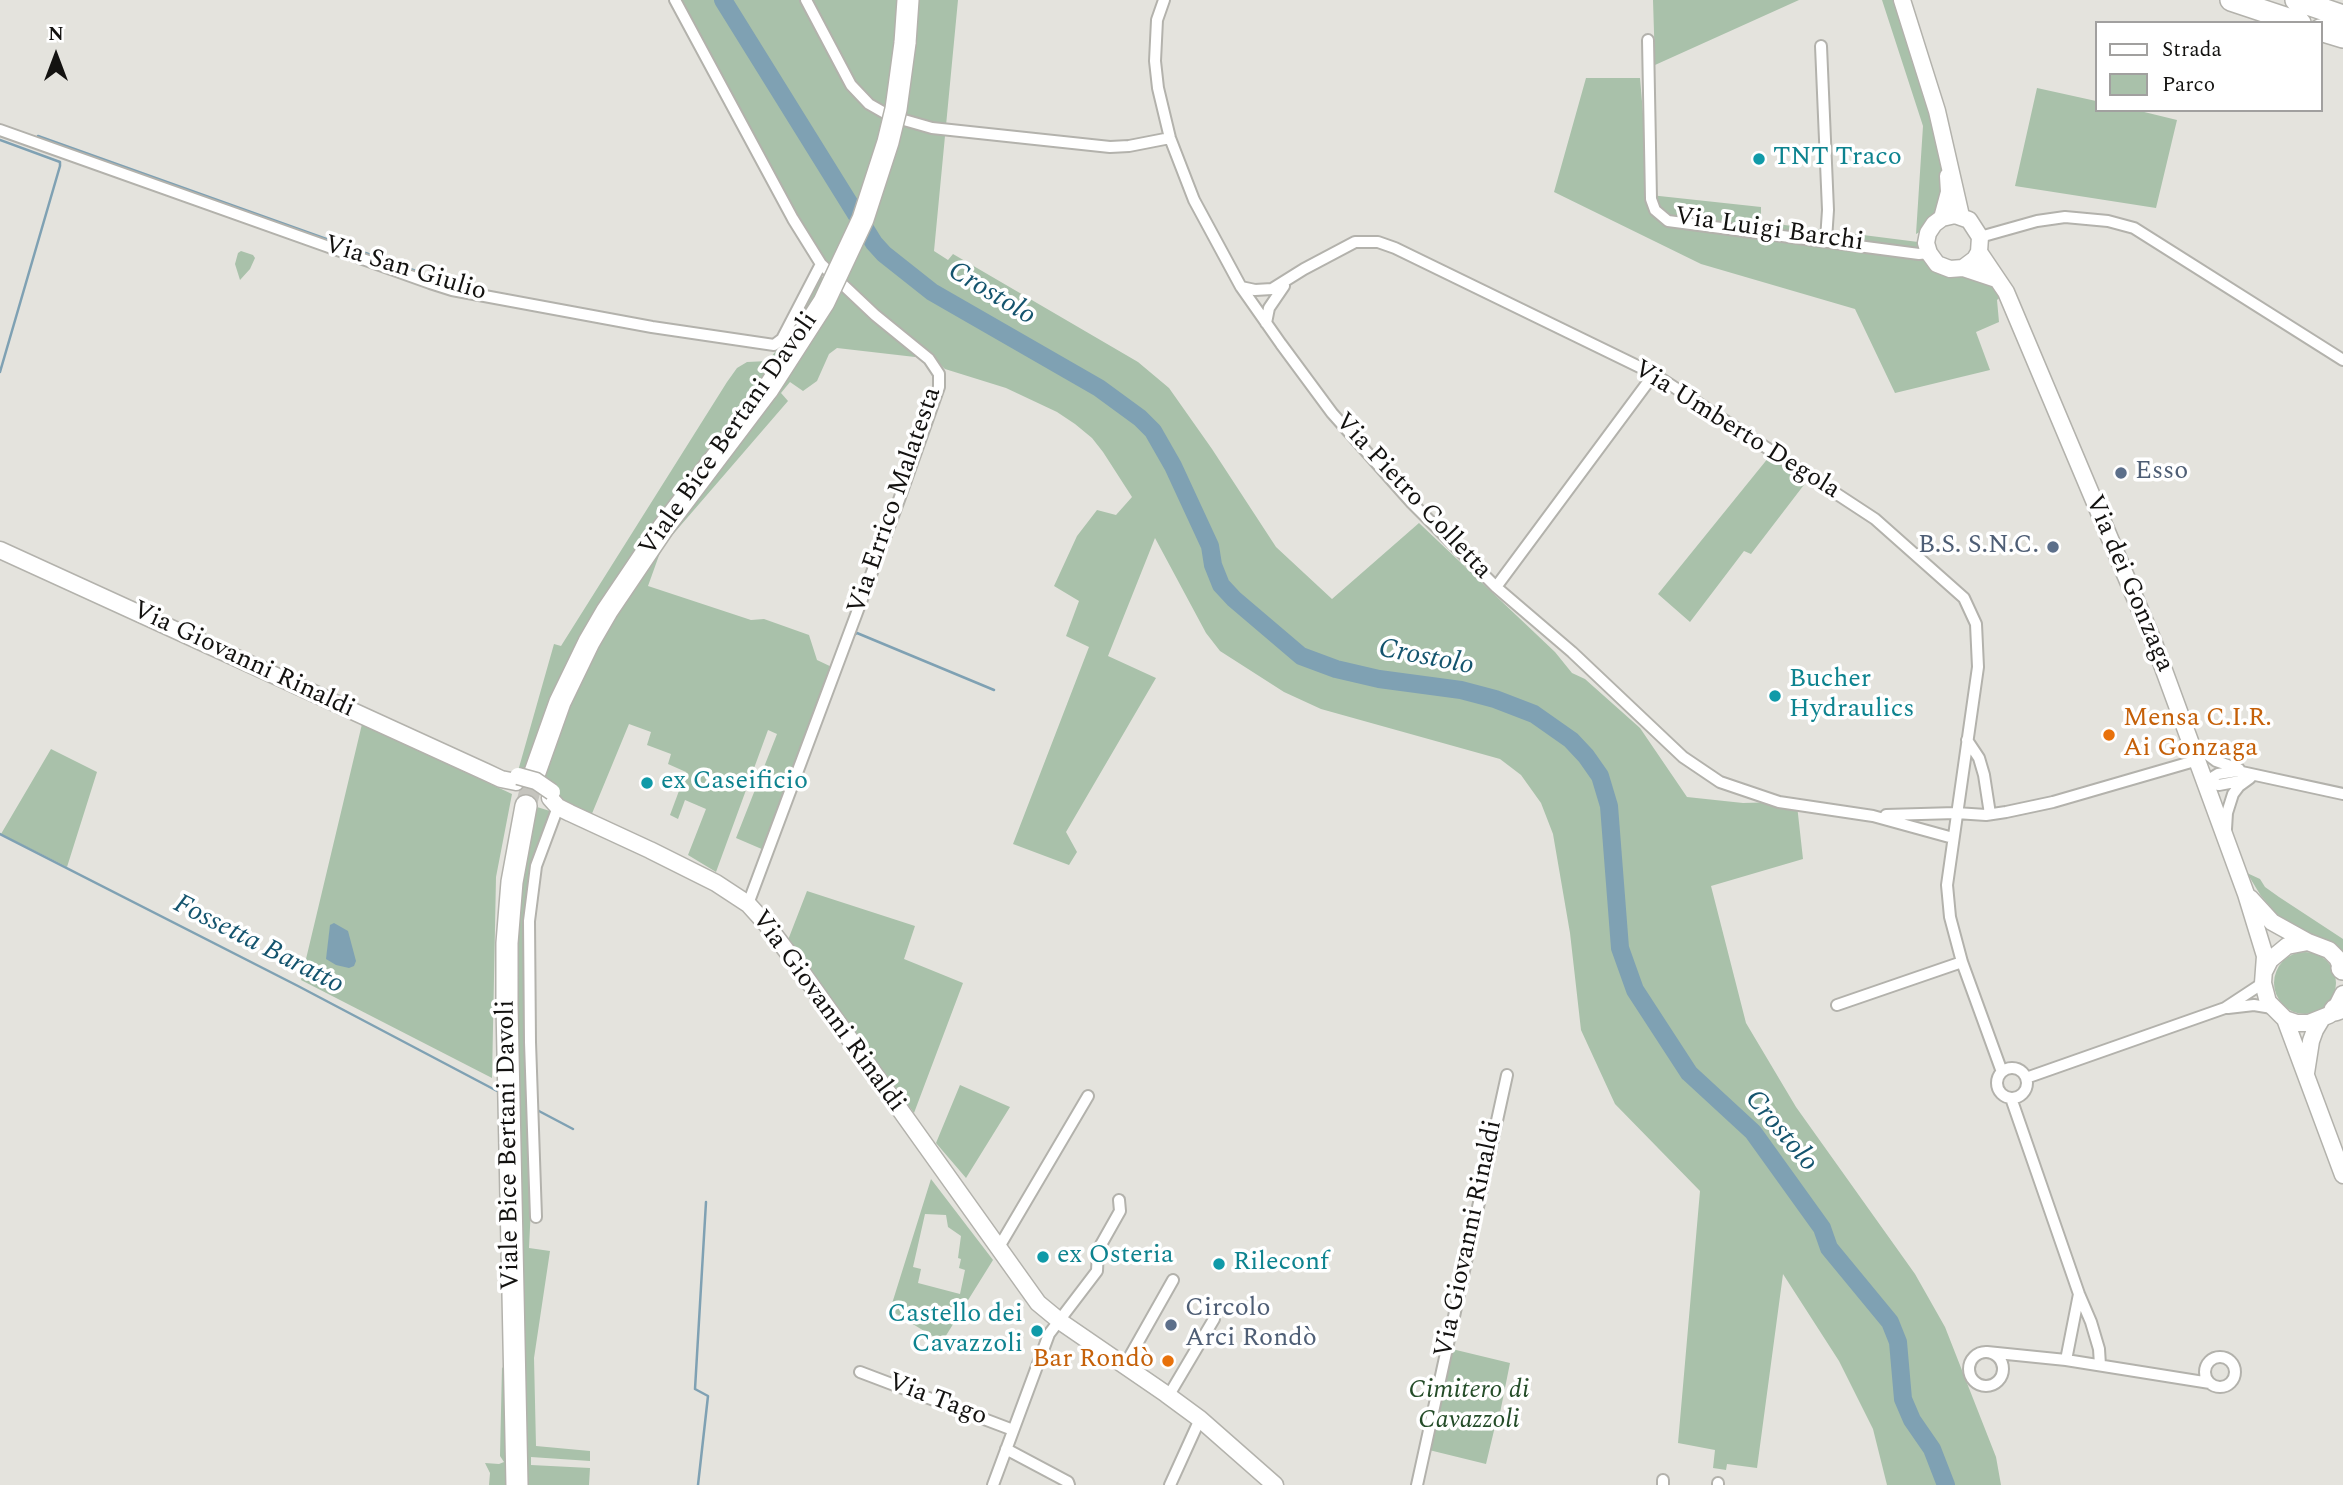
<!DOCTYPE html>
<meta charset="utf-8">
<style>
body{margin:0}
#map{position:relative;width:2343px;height:1485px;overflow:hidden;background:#e4e3dd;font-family:Spectral,serif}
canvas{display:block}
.legend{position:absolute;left:2095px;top:21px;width:228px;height:91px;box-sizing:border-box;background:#fff;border:2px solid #a1a09f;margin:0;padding:9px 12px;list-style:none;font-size:21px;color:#131210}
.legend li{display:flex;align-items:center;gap:14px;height:35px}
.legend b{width:35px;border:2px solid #a1a09f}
.north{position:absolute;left:21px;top:21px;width:70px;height:70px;-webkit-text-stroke:5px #fff;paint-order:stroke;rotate:0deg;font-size:19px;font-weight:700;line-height:28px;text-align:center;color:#131210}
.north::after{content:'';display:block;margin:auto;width:24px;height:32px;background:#131210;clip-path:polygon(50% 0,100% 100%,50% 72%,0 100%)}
</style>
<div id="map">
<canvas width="2343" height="1485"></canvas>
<ul class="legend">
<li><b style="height:9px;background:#fff"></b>Strada</li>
<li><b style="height:19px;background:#a9c1aa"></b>Parco</li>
</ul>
<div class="north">N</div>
</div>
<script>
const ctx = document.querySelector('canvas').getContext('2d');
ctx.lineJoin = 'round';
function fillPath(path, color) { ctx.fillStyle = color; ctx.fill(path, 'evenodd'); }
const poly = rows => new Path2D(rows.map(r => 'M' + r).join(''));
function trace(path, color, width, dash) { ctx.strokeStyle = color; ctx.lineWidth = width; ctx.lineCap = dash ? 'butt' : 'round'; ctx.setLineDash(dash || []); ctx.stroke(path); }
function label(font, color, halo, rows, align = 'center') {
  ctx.font = font + ' Spectral,serif'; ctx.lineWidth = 7; ctx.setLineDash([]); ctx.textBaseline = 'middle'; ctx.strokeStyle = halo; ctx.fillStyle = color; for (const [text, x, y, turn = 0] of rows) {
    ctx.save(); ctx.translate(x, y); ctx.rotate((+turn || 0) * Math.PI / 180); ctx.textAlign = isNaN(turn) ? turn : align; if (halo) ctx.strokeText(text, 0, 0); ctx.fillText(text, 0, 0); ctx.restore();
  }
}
fillPath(poly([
 [677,0,958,0,934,251,948,260,953,254,1138,362,1169,388,1212,449,1276,547,1332,599,1419,523,1555,652,1572,673,1585,679,1640,728,1687,797,1743,803,1779,802,1797,805,1803,859,1711,886,1746,1023,1796,1107,1915,1274,1945,1327,1996,1457,2001,1485,1887,1485,1873,1429,1839,1361,1783,1274,1757,1468,1727,1464,1726,1470,1713,1468,1715,1450,1678,1443,1700,1191,1615,1104,1581,1030,1570,933,1553,834,1541,803,1521,775,1500,759,1321,709,1284,692,1220,651,1206,633,1155,538,1108,656,1156,678,1066,832,1077,852,1069,865,1013,844,1089,647,1066,636,1079,601,1054,586,1077,536,1097,510,1116,515,1132,497,1103,452,1092,438,1075,424,1057,412,1006,388,945,369,825,266],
 [1653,0,1799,0,1655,65],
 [1882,0,1902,0,1949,192,1934,224,1916,234,1923,126],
 [1586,78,1640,78,1650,195,1761,207,1761,222,1926,243,1929,253,1963,268,2006,292,1997,300,1999,322,1976,332,1990,370,1895,393,1855,309,1701,264,1554,192],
 [2037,88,2096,101,2096,110,2136,110,2177,120,2156,208,2015,186],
 [241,251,253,255,255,258,250,269,240,280,235,264,238,253],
 [821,276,824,278,811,304,761,384,623,568,593,615,539,729,525,772,518,771,554,644,561,646,727,382,737,368,747,362,768,361,782,343],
 [843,290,915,350,915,357,837,348,829,354,817,381,803,391,790,382,781,393,788,401,662,547,648,586,751,620,764,619,809,635,817,660,836,669,764,850,736,838,777,734,768,730,716,872,688,855,706,809,685,800,678,819,670,815,686,772,668,764,671,754,647,745,651,732,629,724,591,816,567,805,544,778,563,722,582,677,604,634,650,559,773,398,806,351],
 [1773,452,1810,477,1751,554,1744,551,1690,622,1658,594],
 [362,724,512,794,496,877,492,1078,301,980],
 [51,749,97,772,67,867,1,834],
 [537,807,550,811,534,862,531,1207,529,1248,550,1251,534,1358,536,1446,590,1451,590,1461,531,1457,531,1465,590,1468,589,1485,527,1485,517,958,522,882],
 [2247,873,2260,879,2265,887,2279,897,2343,939,2343,951,2325,939,2312,936,2281,919,2261,896],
 [807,891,915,926,904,959,963,983,914,1113,788,940],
 '2274 983a31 31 0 1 1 62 0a31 31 0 1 1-62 0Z',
 [960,1085,1010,1107,966,1178,936,1143],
 [931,1179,993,1260,942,1342,890,1310],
 [925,1214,946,1215,948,1227,961,1236,958,1258,961,1259,959,1268,965,1270,960,1294,918,1283,921,1269,913,1267],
 [1452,1349,1510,1363,1499,1418,1497,1418,1486,1464,1429,1450],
 [502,1367,508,1375,510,1485,489,1485,490,1473,485,1463,499,1464,504,1462,500,1456]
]), '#a9c1aa');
fillPath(poly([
 [334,923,348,931,356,961,354,966,349,968,336,965,326,959,330,925]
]), '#7fa1b3');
trace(poly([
 [38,136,416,271],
 [0,140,60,162,60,166,0,372],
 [854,635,857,633,994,690],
 [0,834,298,986,499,1092],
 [537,1110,573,1129],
 [698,1485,708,1396,695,1389,706,1202]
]), '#7fa1b3', 2.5);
trace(poly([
 [723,0,874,243,884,254,932,292,1099,388,1140,418,1153,431,1173,466,1210,546,1213,565,1221,585,1234,599,1301,656,1336,669,1379,679,1461,690,1495,699,1534,714,1571,740,1586,756,1600,776,1609,806,1620,948,1635,990,1689,1073,1753,1132,1822,1228,1829,1248,1890,1322,1898,1342,1903,1399,1912,1420,1932,1449,1946,1485]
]), '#7fa1b3', 18);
trace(poly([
 [526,806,534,775]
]), '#c5c4be', 21, [21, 10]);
const street = poly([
 [675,0,793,219,821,264,875,315,929,359,939,374,939,387,899,500,748,904],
 [806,0,851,85,869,104,890,116,932,128,1110,147,1129,146,1170,138],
 [1164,0,1157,20,1155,61,1158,88,1170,138,1194,200,1241,287,1281,344,1332,413,1412,503,1496,587,1572,652,1683,757,1720,782,1779,802,1873,816,1953,838],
 [1648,40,1651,199,1655,210,1668,221,1919,254,1929,253],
 [1821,46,1828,210,1826,240],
 [0,130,430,283,452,290,652,327,774,345,782,339,821,264],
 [1980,237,2037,221,2065,217,2108,221,2134,228,2343,360],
 [1241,287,1255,290,1272,289,1304,269,1355,242,1378,242,1395,248,1654,374,1875,519,1964,598,1976,624,1978,667,1947,885,1950,917,1962,962,2002,1072],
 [1266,323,1269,308,1284,286],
 [1496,587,1654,374],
 [1967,740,1979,758,1984,775,1990,814],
 [2192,743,2216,761,2239,769],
 [2205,782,2218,774,2237,771,2343,794],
 [2205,782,2219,785,2245,780],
 [1886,815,1956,813,1986,815,2006,812,2053,802,2198,760],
 [2226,829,2227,813,2233,794,2239,786,2250,778],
 [1837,1005,1962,962],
 [2228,1008,2254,1005,2272,1008],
 '1997 1083a15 15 0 1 1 30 0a15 15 0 1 1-30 0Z',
 [2026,1078,2225,1008,2263,983],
 [2011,1098,2079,1294,2091,1322,2099,1349,2100,1365],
 [536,1217,530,1042,529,921,536,866,558,807],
 [999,1247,1088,1096],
 [1987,1352,2066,1360,2210,1383],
 '1969 1369a17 17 0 1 1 34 0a17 17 0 1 1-34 0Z',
 '2205 1372a15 15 0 1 1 30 0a15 15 0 1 1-30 0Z',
 [2066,1360,2079,1294],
 [1125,1365,1173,1280],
 [860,1372,1013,1430],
 [1169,1395,1214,1319],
 [1006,1449,1068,1482,1069,1485],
 [993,1485,1049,1334,1097,1271,1098,1250,1120,1211,1119,1200],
 [1170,1485,1200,1419],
 [1417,1485,1507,1075],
 [1663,1485,1663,1480],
 [1718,1485,1718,1483]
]);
const secondary = poly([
 [1902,0,1937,111,1961,216],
 [1942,218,1949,192,1948,176],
 [1979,252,2006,292,2154,643,2246,894,2265,956,2263,983,2268,1002,2285,1019,2297,1023,2309,1023,2329,1015,2335,1010,2343,994],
 [1963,268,1975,259,1979,252,1980,237,1969,220,1955,215,1942,218,1934,224,1928,233,1926,243,1929,253,1937,264,1950,269,1963,268,1996,279],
 [0,550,486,772,501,779,516,782],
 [550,798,558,807,570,813,650,850,716,883,748,904,767,925,789,954,1038,1303,1061,1322,1166,1394,1200,1419,1275,1485],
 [2250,898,2272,922,2308,942],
 [2265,970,2270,960,2287,946,2308,942,2329,950,2337,958,2343,971],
 [2285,1019,2343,1175],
 [2306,1073,2311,1041,2315,1030,2321,1020]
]);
const highway = poly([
 [2231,0,2300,23],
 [2296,0,2343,16],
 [2320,30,2343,37],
 [905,43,908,0],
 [534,775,560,702,589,642,607,611,663,528,768,389],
 [2342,968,2343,969],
 [2335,1010,2343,1007],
 [517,1485,507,1005,507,943,512,882,526,806]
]);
trace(street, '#b3b2ac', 14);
trace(secondary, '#b3b2ac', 19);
trace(highway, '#b3b2ac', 24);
trace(street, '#fff', 10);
trace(secondary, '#fff', 16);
trace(highway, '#fff', 21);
const secondaryBridge = poly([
 [518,776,536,781,552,792]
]);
const highwayBridge = poly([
 [768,389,824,302,863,219,888,142,896,109,905,43]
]);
trace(secondaryBridge, '#b3b2ac', 19, []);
trace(highwayBridge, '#b3b2ac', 24, []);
trace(secondaryBridge, '#fff', 16);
trace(highwayBridge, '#fff', 21);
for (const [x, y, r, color] of [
 [1759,159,7,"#0f9aa8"],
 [2121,473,7,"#5c6f8a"],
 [2053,547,7,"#5c6f8a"],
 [1775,696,7,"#0f9aa8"],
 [2109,735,7,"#e8710a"],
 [647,783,7,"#0f9aa8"],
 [1043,1257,7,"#0f9aa8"],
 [1219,1264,7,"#0f9aa8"],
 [1171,1325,7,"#5c6f8a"],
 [1037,1331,7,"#0f9aa8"],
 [1168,1361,7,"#e8710a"]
]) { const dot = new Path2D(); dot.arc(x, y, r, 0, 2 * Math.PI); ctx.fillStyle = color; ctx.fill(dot); trace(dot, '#fff', 2.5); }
label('26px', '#0d838f', '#fff', [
 ["TNT Traco",1773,159],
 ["Bucher",1789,681],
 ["Hydraulics",1789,711],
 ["ex Caseificio",661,783],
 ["ex Osteria",1057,1257],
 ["Rileconf",1233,1264],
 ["Castello dei",1023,1316,"right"],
 ["Cavazzoli",1023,1346,"right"]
], 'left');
label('26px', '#131210', '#fff', [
 ["Via Luigi Barchi",1769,231,8],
 ["Via San Giulio",405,270,17],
 ["Via Umberto Degola",1736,431,32],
 ["Viale Bice Bertani Davoli",730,435,-55],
 ["Via Pietro Colletta",1412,497,47],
 ["Via Errico Malatesta",896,501,-71],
 ["Via dei Gonzaga",2128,584,67],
 ["Via Giovanni Rinaldi",243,661,25],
 ["Via Giovanni Rinaldi",827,1012,54],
 ["Viale Bice Bertani Davoli",510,1145,-91],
 ["Via Giovanni Rinaldi",1470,1239,-78],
 ["Via Tago",937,1401,21]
]);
label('26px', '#4e5e75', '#fff', [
 ["Esso",2135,473],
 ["B.S. S.N.C.",2039,547,"right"],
 ["Circolo",1185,1310],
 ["Arci Rondò",1185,1340]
], 'left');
label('26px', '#c56008', '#fff', [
 ["Mensa C.I.R.",2123,720],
 ["Ai Gonzaga",2123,750],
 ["Bar Rondò",1154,1361,"right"]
], 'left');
label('italic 26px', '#244c28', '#fff', [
 ["Cimitero di",1469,1392],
 ["Cavazzoli",1469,1422]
]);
label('italic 28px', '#14546e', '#fff', [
 ["Crostolo",991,295,31],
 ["Crostolo",1426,659,11],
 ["Fossetta Baratto",258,946,27],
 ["Crostolo",1780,1132,50]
]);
</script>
